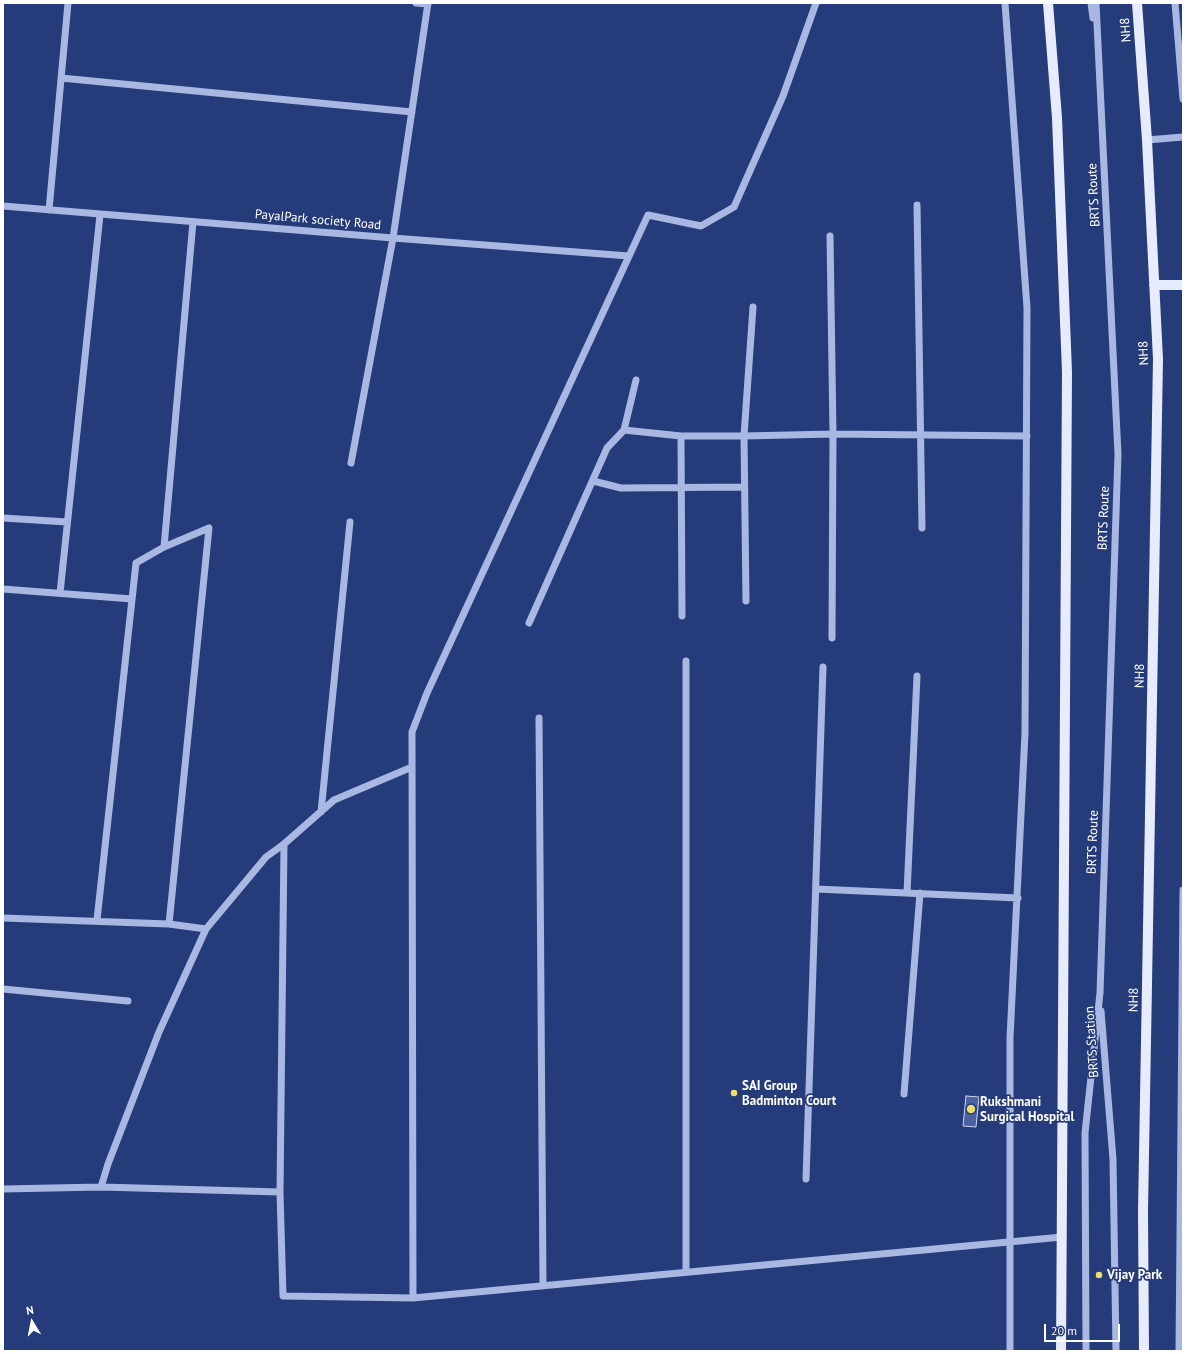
<!DOCTYPE html>
<style>
body{margin:0}
#map{position:relative;width:1186px;height:1354px;overflow:hidden;background:#263b79;font-family:"PT Sans",sans-serif}
canvas{display:block}
.frame{position:absolute;inset:0;border:4px solid #fff;pointer-events:none}
.north{position:absolute;left:12px;top:1302px;width:40px;height:40px;-webkit-text-stroke:3px #263b79;paint-order:stroke;rotate:350deg;font-size:11px;font-weight:700;line-height:16px;text-align:center;color:#fff}
.north::after{content:'';display:block;margin:auto;width:14px;height:18px;background:#fff;clip-path:polygon(50% 0,100% 100%,50% 72%,0 100%)}
.scale{position:absolute;left:1044px;top:1324px;width:76px;height:18px;box-sizing:border-box;border:2px solid #fff;border-top:0;padding-left:5px;font-size:12px;line-height:14px;white-space:nowrap;color:#fff;-webkit-text-stroke:3px #263b79;paint-order:stroke}
</style>
<div id="map">
<canvas width="1186" height="1354"></canvas>
<div class="frame"></div>
<div class="north">N</div>
<div class="scale">20 m</div>
</div>
<script>
const ctx = document.querySelector('canvas').getContext('2d');
ctx.lineJoin = 'round';
function fillPath(path, color) { ctx.fillStyle = color; ctx.fill(path, 'evenodd'); }
const poly = rows => new Path2D(rows.map(r => 'M' + r).join(''));
function trace(path, color, width, dash) { ctx.strokeStyle = color; ctx.lineWidth = width; ctx.lineCap = dash ? 'butt' : 'round'; ctx.setLineDash(dash || []); ctx.stroke(path); }
function label(font, color, halo, rows, align = 'center') {
  ctx.font = font + ' "PT Sans",sans-serif'; ctx.lineWidth = 3.5; ctx.setLineDash([]); ctx.textBaseline = 'middle'; ctx.strokeStyle = halo; ctx.fillStyle = color; for (const [text, x, y, turn = 0] of rows) {
    ctx.save(); ctx.translate(x, y); ctx.rotate((+turn || 0) * Math.PI / 180); ctx.textAlign = isNaN(turn) ? turn : align; if (halo) ctx.strokeText(text, 0, 0); ctx.fillText(text, 0, 0); ctx.restore();
  }
}
const building = poly([
 [966,1096,979,1097,976,1127,963,1126,966,1096]
]);
fillPath(building, '#4a62a0');
trace(building, '#cbd6f3', 1);
trace(poly([
 [416,3,428,4],
 [1005,3,1027,308,1025,733,1010,1038,1010,1351],
 [1091,3,1093,18],
 [1175,3,1183,99],
 [61,78,412,112],
 [1147,140,1183,137],
 [917,205,922,528],
 [3,206,393,238,428,3],
 [49,210,68,3],
 [830,236,833,434,832,638],
 [624,430,636,380],
 [681,436,682,616],
 [351,463,393,238,629,256],
 [593,481,621,488,744,487],
 [3,518,67,522],
 [164,547,193,222],
 [3,589,132,599],
 [60,593,100,215],
 [746,601,744,436,753,307],
 [529,623,607,448,624,430,681,436,744,436,833,434,1027,436],
 [686,661,686,1271],
 [539,718,543,1285],
 [321,812,350,522],
 [816,889,1018,898],
 [907,893,917,676],
 [3,918,169,924,206,929,266,857,284,844,334,800,412,767],
 [97,920,136,563,164,547,209,528,169,924],
 [3,989,128,1001],
 [1101,1011,1113,1159,1116,1351],
 [904,1094,920,893],
 [806,1179,823,667],
 [101,1187,108,1164,159,1032,206,929],
 [3,1189,101,1187,280,1192,283,1296,413,1298,1062,1237],
 [280,1192,284,844],
 [413,1298,412,732,427,693,648,215,701,226,734,207,783,96,816,3],
 [1086,1351,1085,1133,1100,993,1118,454,1096,3],
 [1179,1351,1183,890]
]), '#a8b8e3', 7);
trace(poly([
 [1048,3,1057,118,1067,372,1061,1351],
 [1137,3,1147,140,1158,359,1143,1211,1144,1351],
 [1154,285,1183,285]
]), '#e7ecfc', 10);
for (const [x, y, r, color] of [
 [734,1093,4,"#ecde6d"],
 [971,1109,5,"#ecde6d"],
 [1099,1275,4,"#ecde6d"]
]) { const dot = new Path2D(); dot.arc(x, y, r, 0, 2 * Math.PI); ctx.fillStyle = color; ctx.fill(dot); trace(dot, '#263b79', 1.5); }
label('13px', '#fff', '#263b79', [
 ["NH8",1126,30,-94],
 ["BRTS Route",1094,195,-93],
 ["PayalPark society Road",318,220,5],
 ["NH8",1144,353,-92],
 ["BRTS Route",1104,518,-88],
 ["NH8",1140,676,-89],
 ["BRTS Route",1093,842,-88],
 ["NH8",1134,1000,-89],
 ["BRTS Station",1092,1042,-94]
]);
label('bold 13px', '#fff', '#263b79', [
 ["SAI Group",742,1086],
 ["Badminton Court",742,1101],
 ["Rukshmani",980,1102],
 ["Surgical Hospital",980,1117],
 ["Vijay Park",1107,1275]
], 'left');
</script>
